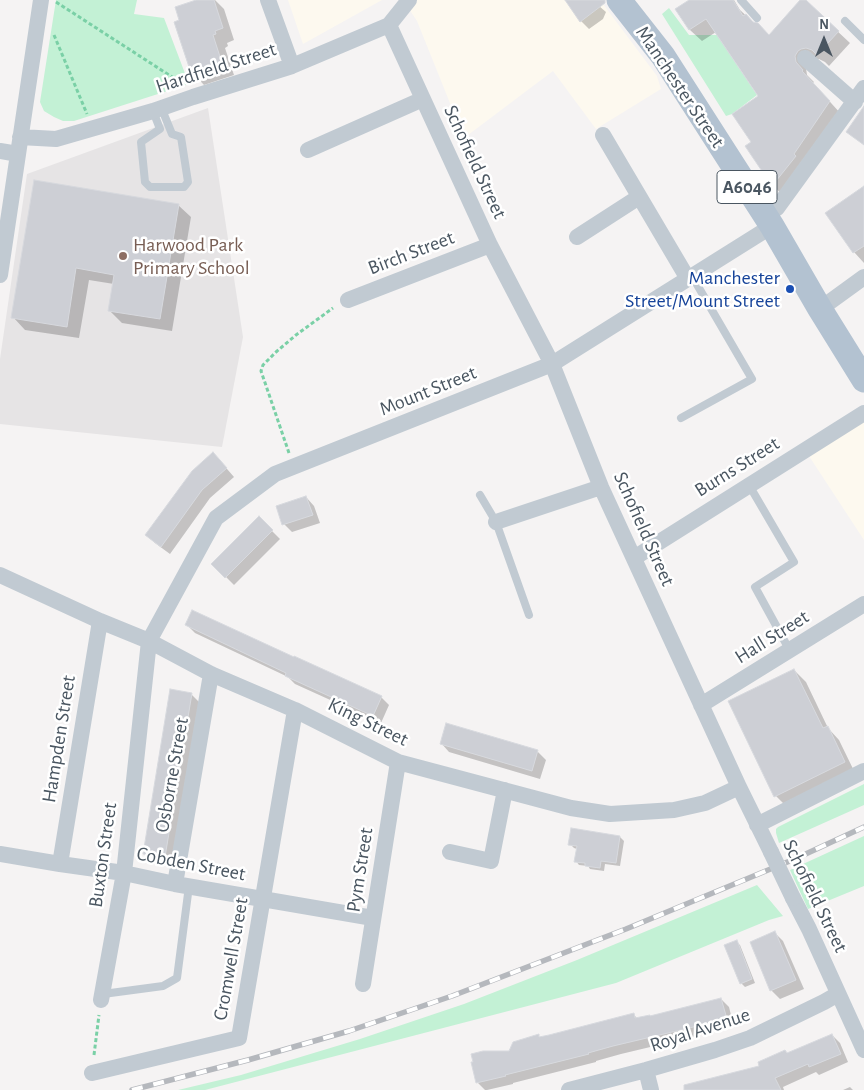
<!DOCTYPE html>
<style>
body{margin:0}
#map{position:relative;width:864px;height:1090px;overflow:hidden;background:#f5f3f3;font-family:"Alegreya Sans",sans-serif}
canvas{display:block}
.north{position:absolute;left:799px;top:15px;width:50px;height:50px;-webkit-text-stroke:4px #fff;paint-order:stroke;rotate:0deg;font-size:14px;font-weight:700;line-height:20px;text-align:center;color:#4a5661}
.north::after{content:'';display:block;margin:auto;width:18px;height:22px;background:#4a5661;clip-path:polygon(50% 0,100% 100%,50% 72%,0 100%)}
</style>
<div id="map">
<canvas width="864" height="1090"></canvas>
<div class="north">N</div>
</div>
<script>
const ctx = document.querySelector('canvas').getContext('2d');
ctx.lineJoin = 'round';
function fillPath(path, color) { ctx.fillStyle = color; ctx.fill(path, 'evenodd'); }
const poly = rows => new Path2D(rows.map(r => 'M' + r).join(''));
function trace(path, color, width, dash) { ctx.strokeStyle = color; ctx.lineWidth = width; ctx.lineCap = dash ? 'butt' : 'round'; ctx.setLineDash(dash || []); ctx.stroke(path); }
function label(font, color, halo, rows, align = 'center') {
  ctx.font = font + ' "Alegreya Sans",sans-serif'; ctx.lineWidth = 5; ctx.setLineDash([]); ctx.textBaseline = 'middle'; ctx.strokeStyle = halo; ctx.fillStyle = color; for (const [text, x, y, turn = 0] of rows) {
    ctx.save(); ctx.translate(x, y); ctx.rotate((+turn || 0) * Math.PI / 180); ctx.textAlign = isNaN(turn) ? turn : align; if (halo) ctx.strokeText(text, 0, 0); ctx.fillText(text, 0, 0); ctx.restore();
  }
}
fillPath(poly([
 [288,0,382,0,303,44],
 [403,0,597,0,603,4,657,76,661,89,596,129,553,71,464,138,417,21],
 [864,417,864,540,807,453]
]), '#fdf9ef');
fillPath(poly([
 [208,108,243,337,222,447,0,424,0,359,27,174]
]), '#e6e4e5');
fillPath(poly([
 [56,0,137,0,134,14,164,18,189,84,74,121,63,121,54,117,44,111,40,102],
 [669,8,689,35,717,35,757,95,732,114,726,116,662,14],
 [864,784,864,805,779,843,776,833,776,829,778,827],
 [864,836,864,886,808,909,790,870],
 [757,885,783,916,769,920,616,983,205,1090,178,1090,241,1075,360,1039,464,1004,577,960]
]), '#c3f1d5');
fillPath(poly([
 [200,0,215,0,224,9,234,40,227,43,228,46,225,48,234,75,204,85,192,72],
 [575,0,592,0,606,12,603,19,589,29,581,21],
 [692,0,734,0,740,10,754,23,769,36,802,0,804,0,850,43,829,66,825,62,819,59,813,60,806,68,807,75,814,82,813,83,841,114,784,197,773,185,747,146,752,143,760,97,716,32,702,41,690,30,677,9],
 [35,181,178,205,191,217,172,331,122,323,109,310,114,284,89,280,79,338,25,330,13,317],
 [864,187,864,263,854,252],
 [221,462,234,477,210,498,170,554,155,543,146,535],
 [306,497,314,506,320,523,292,532,284,524],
 [259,518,280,539,234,585,213,564],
 [187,625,381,697,389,705,381,723,295,684,288,677,195,633],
 [794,670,806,682,828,728,839,740,856,775,788,808,776,796],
 [191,694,199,702,173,865,152,861,144,853],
 [441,743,537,751,546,760,540,779,449,752],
 [620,837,624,841,620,866,605,864,604,871,590,869,588,866,579,865,576,861,577,849,574,848,570,844],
 [775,933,783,941,804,989,780,999,771,990],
 [736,942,740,945,755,983,745,987,741,983],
 [721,999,729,1007,734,1027,621,1054,596,1061,596,1062,513,1083,513,1084,487,1090,485,1090,477,1082,510,1053,538,1036,540,1038,633,1014,638,1019],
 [832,1035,840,1043,848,1062,819,1075,816,1072,783,1087,784,1090,690,1090,761,1067],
 [850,1087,853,1090,843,1090]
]), '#0003');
const building = poly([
 [196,0,214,0,223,28,215,31,216,34,213,35,222,63,191,73,174,22,179,20,175,7,196,0],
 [565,0,605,0,605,3,580,22,565,0],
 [689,0,733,0,743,16,746,14,753,22,758,23,769,35,800,0,806,0,839,31,817,55,812,50,806,48,801,49,798,51,795,56,796,62,803,70,802,71,830,101,794,154,796,156,772,186,745,146,751,142,732,114,758,96,706,19,689,30,675,9,689,0],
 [864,106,864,145,846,132,864,106],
 [34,180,179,204,160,319,108,311,114,275,76,268,67,327,11,318,34,180],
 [864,186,864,246,853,253,825,213,864,186],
 [213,452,227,468,202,490,161,547,145,535,192,471,213,452],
 [306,496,313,515,282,525,276,506,306,496],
 [259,516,273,530,225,578,211,564,259,516],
 [192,610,294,657,294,656,382,696,373,716,285,676,286,673,185,625,192,610],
 [794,669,823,728,828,726,845,762,774,797,728,701,794,669],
 [170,689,192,693,165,857,143,854,170,689],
 [446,723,538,750,532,771,440,744,446,723],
 [571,828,620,836,616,863,601,861,600,868,585,866,585,863,574,862,577,846,568,845,571,828],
 [775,931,796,980,770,991,750,942,775,931],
 [737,940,752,979,740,984,724,945,737,940],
 [721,998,727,1019,613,1046,588,1053,589,1054,505,1075,506,1076,476,1083,471,1062,473,1062,471,1054,483,1051,509,1051,513,1042,539,1034,539,1037,549,1035,634,1013,635,1018,650,1015,650,1016,721,998],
 [832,1034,841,1054,809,1067,808,1064,775,1078,781,1090,684,1090,684,1085,759,1066,758,1062,785,1050,787,1053,832,1034]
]);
fillPath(building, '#cdcfd5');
trace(building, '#d7d9de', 1);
trace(poly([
 [56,2,183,84],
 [54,35,87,114],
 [289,453,261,371,263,365,276,352,296,335,333,308],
 [94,1055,99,1015]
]), '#7ad0a6', 3, [4, 2.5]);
trace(poly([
 [741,0,757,18],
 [845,21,864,40],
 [153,111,160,129,141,142,145,182,150,187,184,187,188,182,181,137,172,134,161,107],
 [681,418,752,379,692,276],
 [749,485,794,562,755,587,790,651],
 [480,495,496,522,529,615],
 [103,994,163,986,177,978,189,886]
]), '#c1cad2', 8);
trace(poly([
 [268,0,292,66],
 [389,25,490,245,552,364,601,487,739,787,771,852],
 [805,58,855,102],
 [603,135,688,279],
 [20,137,56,139,153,111,193,97,292,66,389,25,409,0],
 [308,150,423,99],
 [0,151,18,154],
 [765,215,777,208,864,88],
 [577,237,639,197],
 [0,275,41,0],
 [348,300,490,245],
 [820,309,864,277],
 [496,522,601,487],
 [634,558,864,413],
 [0,575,100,621,149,641,211,674,295,710,398,762,571,808,610,814,674,810,705,803,739,787],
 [701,705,864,604],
 [757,825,864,771],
 [450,852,491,861,505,790],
 [0,854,60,864,124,873,175,884,373,918],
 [60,864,100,621],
 [175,884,211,674],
 [793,898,809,929,864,1050],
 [363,984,398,762],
 [101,1000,124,873,149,641,216,518,275,474,552,364,772,226],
 [646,1070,651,1090],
 [92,1073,239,1038,295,710],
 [569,1090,646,1070,715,1050,750,1038,824,1002,838,994]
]), '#c1cad2', 16);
trace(poly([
 [619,0,663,56,772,226,820,309,864,380]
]), '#b3c2d1', 25);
const rail = poly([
 [132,1090,248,1060,349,1031,452,996,626,929,797,858,864,827]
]);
trace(rail, '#b5b8bd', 5.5);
trace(rail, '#fff', 4, [11]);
trace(poly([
 [771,852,793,898]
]), '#c1cad2', 16);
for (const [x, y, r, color] of [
 [123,256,5,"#8d6e63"],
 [790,289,5,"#1a4fb4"]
]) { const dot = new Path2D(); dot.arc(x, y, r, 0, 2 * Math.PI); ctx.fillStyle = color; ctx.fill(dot); trace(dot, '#fff', 2); }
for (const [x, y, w] of [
 [747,187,60]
]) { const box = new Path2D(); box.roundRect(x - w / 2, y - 16.5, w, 33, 4); ctx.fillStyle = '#fff'; ctx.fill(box); trace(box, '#4a5661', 1); }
label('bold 19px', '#4a5661', null, [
 ["A6046",747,187]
]);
label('20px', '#4a5661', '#fff', [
 ["Hardfield Street",216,68,-18],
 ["Manchester Street",680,87,56],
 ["Schofield Street",475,162,65],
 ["Birch Street",411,253,-21],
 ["Mount Street",428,391,-22],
 ["Burns Street",737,467,-32],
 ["Schofield Street",644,529,66],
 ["Hall Street",772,637,-32],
 ["King Street",368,722,26],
 ["Hampden Street",59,739,-81],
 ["Osborne Street",172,775,-80],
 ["Buxton Street",103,855,-82],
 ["Cobden Street",191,864,11],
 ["Pym Street",360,870,-81],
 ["Schofield Street",815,896,64],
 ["Cromwell Street",231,959,-80],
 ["Royal Avenue",700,1030,-18]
]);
label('20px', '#785e54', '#fff', [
 ["Harwood Park",133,245],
 ["Primary School",133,268]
], 'left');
label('20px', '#164399', '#fff', [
 ["Manchester",780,278],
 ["Street/Mount Street",780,301]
], 'right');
</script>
